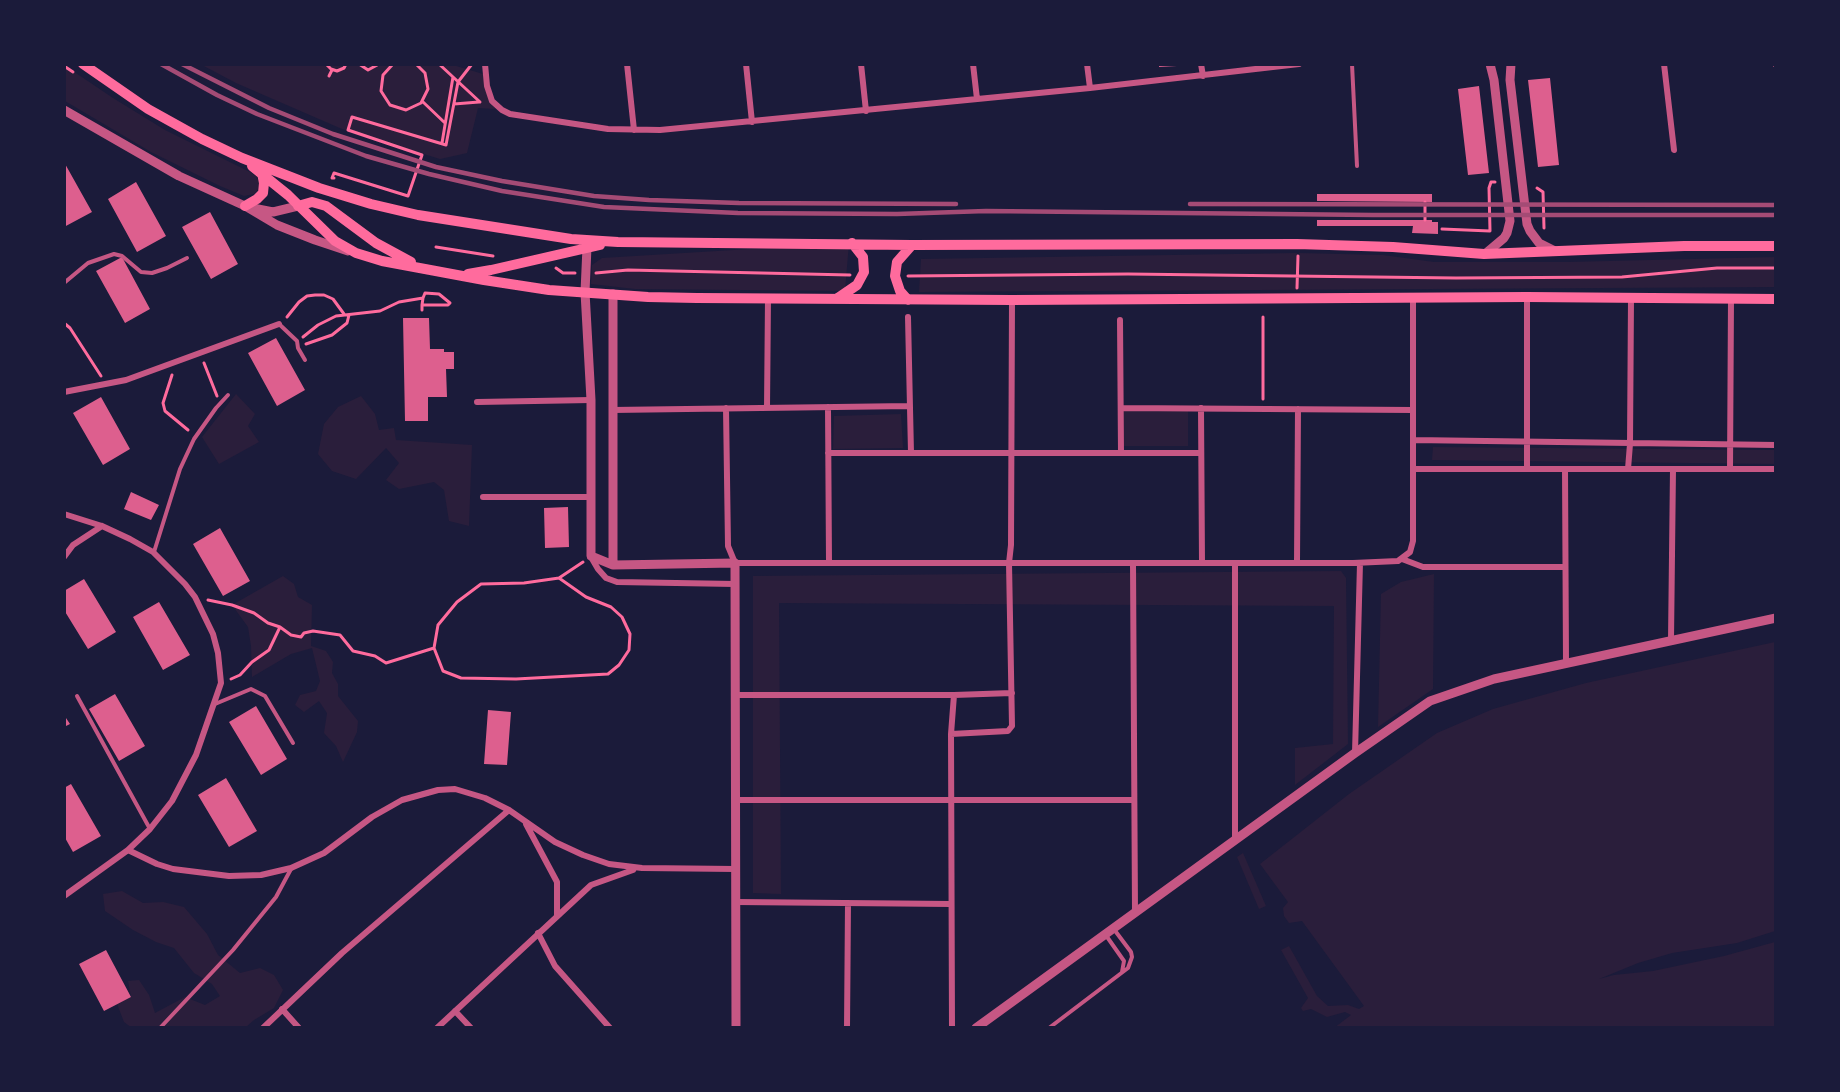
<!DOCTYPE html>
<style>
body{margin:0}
#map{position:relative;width:1840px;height:1092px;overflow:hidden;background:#1b1b3a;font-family:Roboto,sans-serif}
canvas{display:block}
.frame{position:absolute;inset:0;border:66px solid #1b1b3a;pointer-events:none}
</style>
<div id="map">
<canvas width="1840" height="1092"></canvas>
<div class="frame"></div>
</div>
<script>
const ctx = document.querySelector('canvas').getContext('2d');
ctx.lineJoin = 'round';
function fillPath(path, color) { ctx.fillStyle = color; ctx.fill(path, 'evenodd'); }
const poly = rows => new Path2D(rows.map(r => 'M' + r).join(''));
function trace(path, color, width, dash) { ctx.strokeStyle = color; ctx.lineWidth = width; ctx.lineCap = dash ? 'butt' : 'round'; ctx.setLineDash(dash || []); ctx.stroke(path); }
fillPath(poly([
 [64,65,113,98,165,130,250,172,256,176,260,184,257,191,254,194,244,196,220,186,151,152,65,101],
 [202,65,453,65,483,74,485,88,495,109,478,108,467,153,440,159,342,129,236,83],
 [849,243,845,291,635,289,591,284,592,265,602,258],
 [1297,253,1298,272,1299,253,1383,255,1434,262,1567,262,1776,257,1775,287,919,292,921,259],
 [236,394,255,414,248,426,259,442,219,464,202,437],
 [361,396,375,414,379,430,394,428,396,440,472,445,469,526,449,521,444,490,434,482,399,489,386,480,399,463,386,448,356,479,332,471,318,454,324,424,338,407],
 [1121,411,1188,411,1188,446,1121,446],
 [901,414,903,448,833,449,834,416],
 [1433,447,1776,450,1775,464,1432,460],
 [1341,571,1346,578,1348,744,1295,785,1295,748,1333,744,1334,606,779,603,781,894,753,893,753,576],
 [1434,574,1433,689,1378,727,1381,594,1401,582],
 [283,576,294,584,298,597,312,605,311,646,326,651,333,662,332,673,338,684,338,696,358,721,357,732,343,762,336,746,324,733,327,713,319,701,304,712,295,705,300,695,316,691,320,681,312,648,291,654,252,677,251,646,248,627,232,605],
 [1775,642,1775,931,1737,943,1672,953,1638,963,1599,979,1614,975,1653,971,1724,956,1775,942,1775,1027,1334,1028,1351,1015,1345,1012,1327,1017,1311,1009,1303,1011,1301,1008,1308,998,1281,950,1289,946,1317,996,1328,1006,1348,1005,1359,1009,1364,1006,1302,921,1289,923,1284,916,1283,908,1288,902,1260,864,1349,794,1437,733,1493,709,1586,683],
 [1243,853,1266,906,1259,909,1237,857],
 [122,891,143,903,163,902,184,907,207,934,218,955,240,973,260,968,274,975,283,990,274,1008,254,1020,246,1027,132,1028,124,1022,117,1004,131,997,128,981,139,980,149,995,155,1013,185,997,205,1005,220,996,212,984,194,973,174,948,156,942,133,930,105,911,103,894]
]), '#2a1e3b');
fillPath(poly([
 [1159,64,1177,64,1177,66,1159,67],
 [1550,78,1559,165,1538,167,1528,80],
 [1479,86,1489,173,1468,175,1458,89],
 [64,162,92,212,64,227],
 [136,182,166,236,137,252,108,199],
 [1317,194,1432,194,1432,202,1317,201],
 [210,212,238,264,211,279,182,227],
 [1317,220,1432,220,1432,222,1438,222,1438,234,1412,233,1413,226,1317,226],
 [122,257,150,309,125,323,96,271],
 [403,318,429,318,430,349,444,349,444,352,454,352,454,369,446,369,447,397,428,397,428,421,405,421],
 [276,338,305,390,277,406,248,353],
 [101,397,130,449,103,465,73,413],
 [131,492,159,505,151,520,124,509],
 [568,507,569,547,545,548,544,508],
 [220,528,250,581,223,596,193,544],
 [84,579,116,632,88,649,64,610,64,591],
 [159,602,190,655,163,670,133,617],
 [115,694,145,746,119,761,89,709],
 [256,706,287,759,261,775,229,722],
 [488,710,511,712,507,765,484,764],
 [64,715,70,724,64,727],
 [226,778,257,831,229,847,198,795],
 [71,784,101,836,73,852,64,836,64,788],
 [106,950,131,997,104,1011,79,964]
]), '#dd5f8e');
trace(poly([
 [326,64,331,69,337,71,344,68,346,64],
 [359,64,368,70,379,64],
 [393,64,383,75,381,91,390,105,406,110,421,103,428,89,425,73,416,64],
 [439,64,480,102],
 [64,66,73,72],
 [329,76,332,70],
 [422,101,445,123],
 [454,104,479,102],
 [442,143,453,77],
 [334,178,332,178,334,173,408,196,422,155,348,130,352,117,446,145,458,82,472,64],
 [1537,188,1543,192,1544,228],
 [1425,220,1425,202],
 [1442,229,1490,231,1489,188,1491,182,1495,182],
 [436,247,493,256],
 [556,268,563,273,575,273],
 [596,273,628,270,850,275],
 [908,276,1128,274,1456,278,1622,277,1717,268,1776,268],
 [1297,288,1298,256],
 [422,310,422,305,423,298,425,293,439,294,450,303,448,305,422,305],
 [287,317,299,302,307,296,315,295,324,295,333,299,344,314],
 [64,323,70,328,101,376],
 [303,337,318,325,336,316,380,311,399,302,423,298],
 [306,344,332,335,347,323,349,315],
 [204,363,217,396],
 [172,375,163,403,165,411,188,430],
 [1263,399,1263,317],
 [559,578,586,597,611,607,622,617,630,634,629,650,619,665,608,674,516,679,461,678,443,671,434,648,438,625,457,602,481,584,524,583,559,578,583,562],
 [208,600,232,605,254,613,268,623,280,627,269,650,252,662,240,675,231,679],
 [280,627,291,635,301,637,304,633,313,631,340,635,353,651,375,656,386,663,434,648]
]), '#ff6b9d', 3);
trace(poly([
 [1352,64,1357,166],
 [64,283,88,263,114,254,122,256,141,272,152,273,167,268,187,258],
 [279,324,297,341,298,348,305,360],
 [154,552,180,469,194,439,216,408,228,395],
 [77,696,150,829],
 [215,704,251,689,265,696,293,743],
 [1105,934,1124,961,1122,972],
 [160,1028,233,950,276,897,291,869],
 [1049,1028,1128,968,1132,957,1131,952,1113,928]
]), '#c65784', 4);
trace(poly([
 [485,64,487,86,492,101,502,110,510,114,608,129,660,130,1090,88,1299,64],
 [627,64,634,130],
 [746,64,752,122],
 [861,64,866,111],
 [973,64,977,99],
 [1087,64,1090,88],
 [1201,64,1203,76],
 [1664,64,1674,150],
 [1775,64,1776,65],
 [908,317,911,453],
 [1120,320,1121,453],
 [64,392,126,380,279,324],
 [477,402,591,400],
 [828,407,829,563],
 [726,408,728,546,735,563,1353,563,1398,561,1410,552,1413,541,1413,298],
 [767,408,768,298],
 [1121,408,1413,410],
 [1201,408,1202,563],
 [612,410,910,406],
 [1413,440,1776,445],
 [828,453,1201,453],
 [1413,469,1776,469],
 [1527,469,1527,297],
 [1565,469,1566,662],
 [1628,469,1630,444,1631,299],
 [1730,469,1731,299],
 [483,497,591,497],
 [64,514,102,526,130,539,153,552,185,584,195,597,213,634,218,653,221,683,196,755,172,801,150,829,128,850,64,896],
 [64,557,73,545,102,526],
 [591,557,598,569,606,578,617,582,735,584],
 [1402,559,1423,567,1565,567],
 [1133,563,1135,912],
 [1235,563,1235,840],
 [1297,563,1298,409],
 [1671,640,1673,469],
 [1012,693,954,695,951,734,1008,731,1012,726,1009,563,1011,545,1012,300],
 [735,695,954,695],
 [951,734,952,1028],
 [1355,753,1360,563],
 [735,800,1134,800],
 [526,824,557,882,557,916],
 [128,850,157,864,173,869,229,876,261,875,291,868,324,853,372,817,402,800,438,790,455,789,485,798,509,810,555,842,583,855,609,864,642,868,735,869],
 [736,902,951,904],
 [538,933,555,966,610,1028],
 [282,1009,299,1028],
 [455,1011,471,1028],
 [263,1028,342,953,509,810],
 [437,1028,591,885,633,870],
 [847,1028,848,903]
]), '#c65784', 6);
trace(poly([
 [1511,64,1510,80,1527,224,1530,231,1539,243,1555,251],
 [64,110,179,176,245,206,277,225,315,240,348,251],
 [253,208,273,212,298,206],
 [587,247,585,292,591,400,591,556,613,565,735,563,736,1028],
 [1485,254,1504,238,1507,233,1510,221,1494,80,1490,64],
 [613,294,613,565],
 [976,1028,1355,753,1430,701,1494,679,1776,618]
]), '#c65784', 9);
trace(poly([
 [83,64,148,109,202,139,242,158,319,188,371,204,418,215,571,239,618,242,912,245,1297,244,1393,247,1484,254,1684,246,1776,246],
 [252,166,288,195,335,241,356,253,382,261,484,280,549,290,648,297,697,298,1012,300,1527,297,1776,299],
 [245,206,257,199,263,193,264,183,262,173],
 [298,206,312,202,326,206,376,243,411,262],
 [468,274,491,270,600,245],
 [838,298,857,285,864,272,863,257,852,243],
 [908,300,900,291,895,276,897,262,912,245]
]), '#ff6b9d', 10);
trace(poly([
 [161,64,217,95,257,114,366,156,429,174,502,191,604,207,738,213,897,214,986,211,1373,215,1776,215],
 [182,64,269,108,333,134,436,167,502,181,594,196,649,200,739,203,956,204],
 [1190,204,1776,205]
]), '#a44b75', 4.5);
</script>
